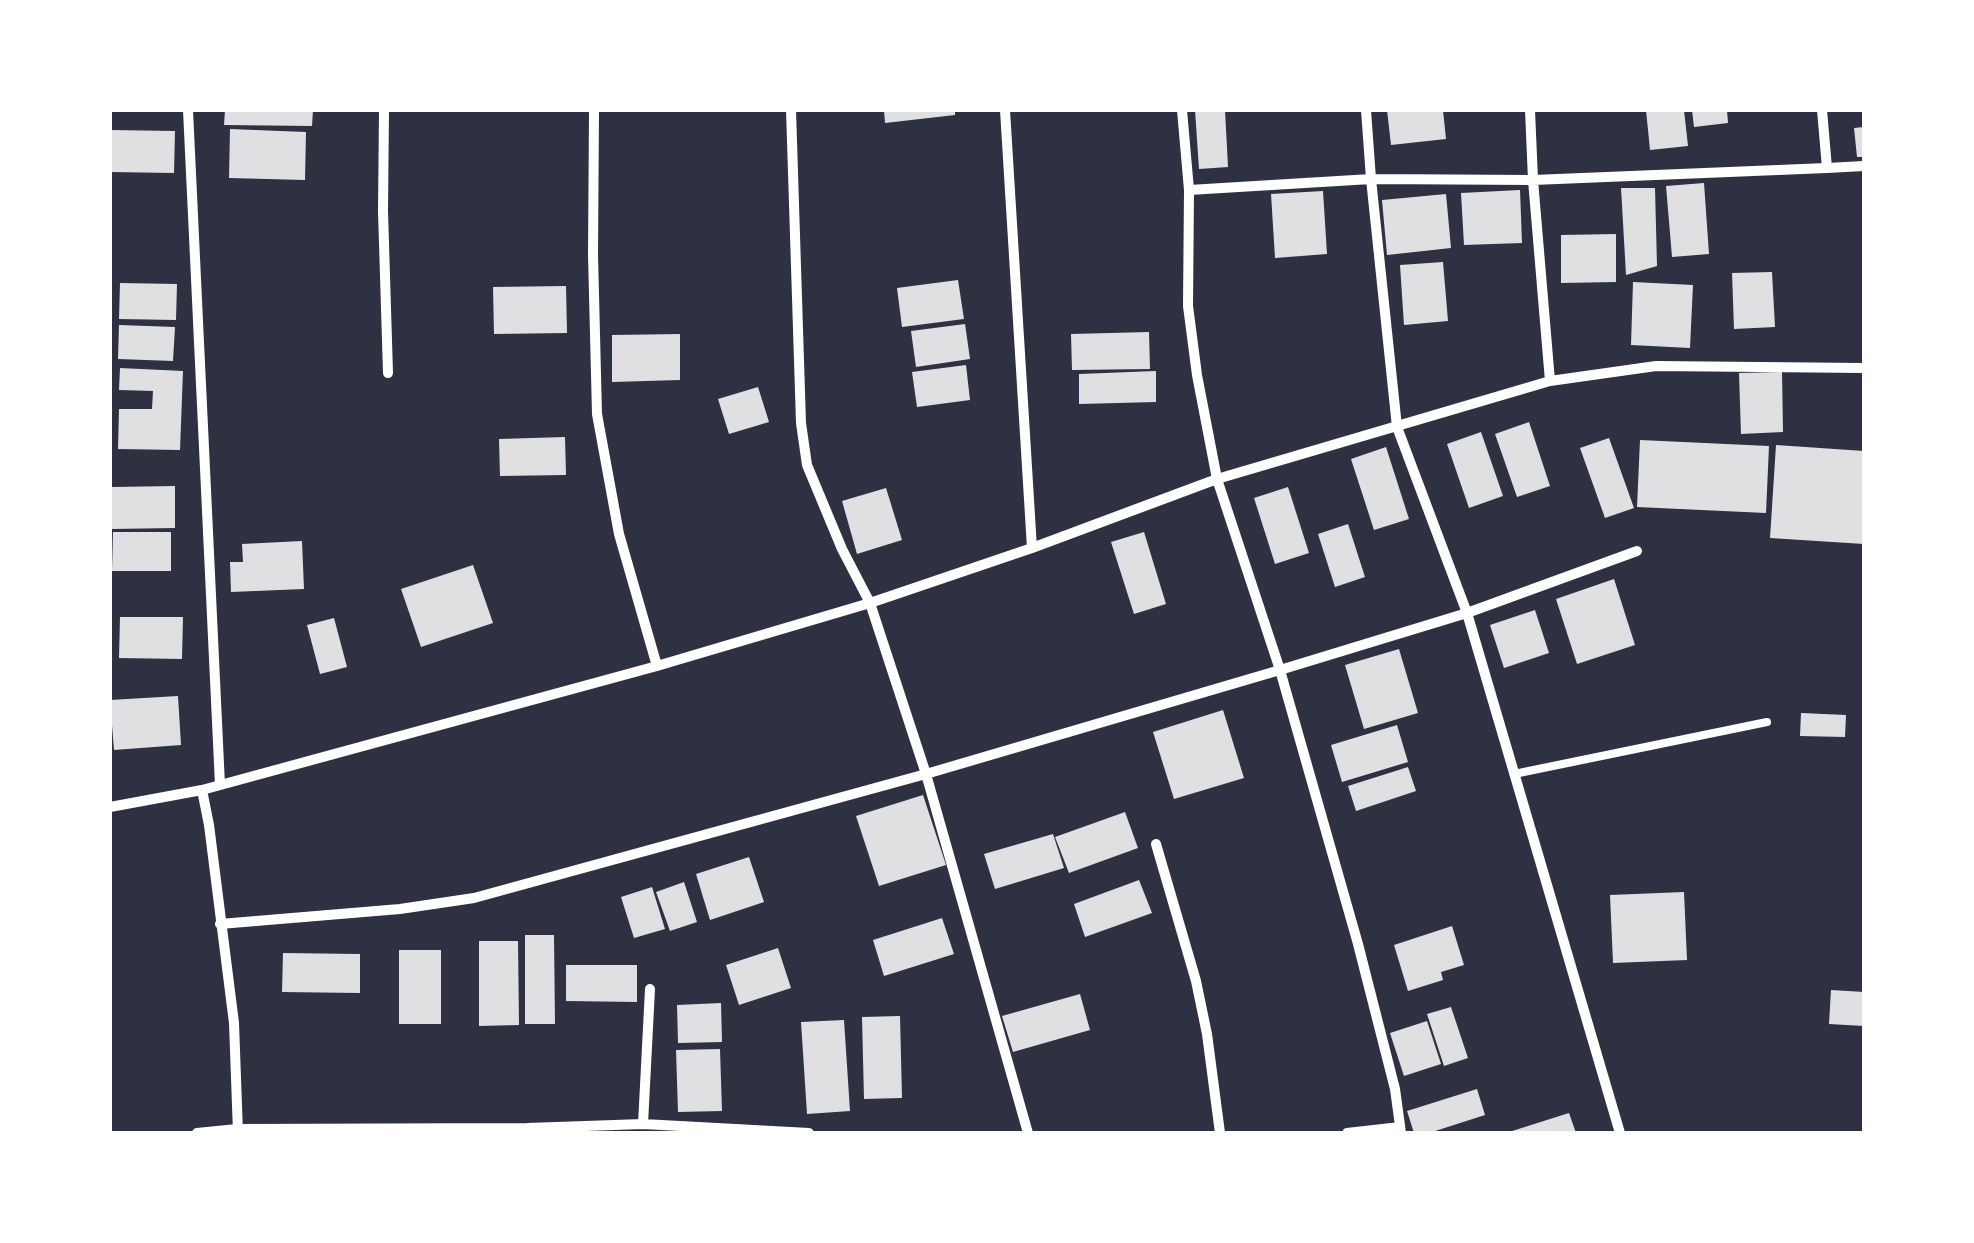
<!DOCTYPE html>
<style>
body{margin:0}
#map{position:relative;width:1974px;height:1243px;overflow:hidden;background:#2d3142;font-family:Overpass,sans-serif}
canvas{display:block}
.frame{position:absolute;inset:0;border:112px solid #fff;pointer-events:none}
</style>
<div id="map">
<canvas width="1974" height="1243"></canvas>
<div class="frame"></div>
</div>
<script>
const ctx = document.querySelector('canvas').getContext('2d');
ctx.lineJoin = 'round';
function fillPath(path, color) { ctx.fillStyle = color; ctx.fill(path, 'evenodd'); }
const poly = rows => new Path2D(rows.map(r => 'M' + r).join(''));
function trace(path, color, width, dash) { ctx.strokeStyle = color; ctx.lineWidth = width; ctx.lineCap = dash ? 'butt' : 'round'; ctx.setLineDash(dash || []); ctx.stroke(path); }
fillPath(poly([
 [225,110,313,110,312,126,224,125],
 [884,110,955,110,955,115,885,123],
 [1195,110,1225,110,1228,167,1199,169],
 [1387,110,1443,110,1446,139,1391,145],
 [1646,110,1684,110,1688,146,1650,150],
 [1692,110,1727,110,1728,123,1694,127],
 [1864,127,1864,157,1857,157,1854,128],
 [230,129,306,132,305,180,229,178],
 [110,130,175,131,174,173,110,172],
 [1704,183,1709,254,1672,257,1666,186],
 [1621,188,1655,188,1657,266,1626,275],
 [1520,190,1522,243,1464,245,1461,193],
 [1323,191,1327,254,1275,258,1271,194],
 [1446,194,1451,248,1387,255,1382,200],
 [1616,234,1616,282,1561,283,1561,235],
 [1443,262,1448,321,1404,325,1400,265],
 [1772,272,1775,327,1734,329,1732,273],
 [958,280,964,319,902,327,897,288],
 [1633,282,1693,285,1690,348,1631,345],
 [120,283,177,284,176,320,119,319],
 [566,286,567,333,494,334,493,287],
 [965,324,970,359,916,367,911,331],
 [119,325,175,327,173,361,118,359],
 [1149,332,1150,369,1072,370,1071,334],
 [680,334,680,380,612,382,612,335],
 [966,365,970,400,917,407,912,372],
 [120,368,183,371,180,450,118,449,119,409,152,409,153,391,119,390],
 [1156,371,1156,402,1079,404,1079,374],
 [1782,372,1783,432,1741,434,1739,373],
 [758,387,769,422,729,434,718,399],
 [1529,422,1550,486,1517,497,1495,434],
 [1481,432,1503,496,1469,508,1447,444],
 [565,437,566,475,500,476,499,439],
 [1609,438,1634,508,1605,518,1580,448],
 [1640,440,1769,446,1766,513,1637,507],
 [1776,445,1864,451,1864,544,1770,538],
 [1386,447,1409,519,1374,530,1351,459],
 [175,486,175,528,112,529,112,487],
 [1288,487,1309,553,1275,564,1254,498],
 [886,488,902,540,857,554,842,501],
 [1348,524,1365,577,1335,587,1318,534],
 [113,532,171,532,171,571,112,571],
 [1144,532,1166,604,1134,614,1111,542],
 [302,541,304,589,231,592,230,562,243,562,242,544],
 [473,565,493,623,421,647,401,589],
 [1614,579,1635,645,1577,664,1556,599],
 [1535,610,1549,653,1504,668,1490,625],
 [120,617,183,617,182,659,119,658],
 [334,618,347,667,320,674,307,625],
 [1399,649,1418,713,1364,729,1345,665],
 [178,696,181,745,114,750,110,700],
 [1223,710,1244,778,1174,799,1153,732],
 [1801,713,1846,715,1845,737,1800,736],
 [1397,725,1408,762,1342,782,1331,745],
 [1408,767,1416,791,1356,811,1348,786],
 [923,795,946,865,879,886,856,816],
 [1125,812,1138,848,1069,873,1055,837],
 [1053,834,1064,868,995,889,984,854],
 [749,857,764,902,710,920,696,874],
 [1139,880,1152,913,1085,937,1074,904],
 [684,882,697,922,670,931,656,892],
 [652,887,665,929,634,938,621,897],
 [1684,892,1687,960,1613,963,1610,895],
 [942,918,954,954,884,976,873,940],
 [1452,926,1464,965,1441,972,1443,980,1408,991,1394,945],
 [525,935,554,935,555,1024,525,1024],
 [479,941,518,941,519,1025,479,1026],
 [778,948,791,988,739,1005,726,965],
 [399,950,441,950,441,1024,399,1024],
 [283,953,360,954,360,993,282,992],
 [566,965,637,965,637,1002,566,1001],
 [1831,990,1864,992,1864,1026,1829,1024],
 [1080,994,1090,1030,1013,1052,1002,1016],
 [721,1003,722,1042,678,1043,677,1005],
 [1451,1007,1468,1058,1444,1066,1427,1014],
 [900,1016,902,1098,864,1099,862,1017],
 [844,1020,850,1111,807,1114,801,1022],
 [1427,1021,1441,1064,1404,1076,1390,1033],
 [720,1049,722,1111,678,1112,676,1050],
 [1477,1089,1485,1115,1429,1133,1414,1133,1407,1111],
 [1569,1113,1576,1133,1509,1133,1509,1132]
]), '#e0e0e3');
trace(poly([
 [1514,774,1767,722]
]), '#fff', 8);
trace(poly([
 [188,110,220,785],
 [384,110,383,211,388,373],
 [594,110,593,255,597,414,619,534,657,666],
 [791,110,801,423,807,465,842,549,870,603,926,774,1028,1133],
 [1005,110,1032,548],
 [1182,110,1189,190,1188,306,1197,375,1217,479,1280,670,1358,944,1395,1089,1401,1133],
 [1366,110,1371,179,1397,427,1467,613,1620,1133],
 [1827,168,1864,166],
 [1189,190,1371,179,1533,180,1827,168,1822,110],
 [1550,381,1656,366,1864,368],
 [110,807,202,790],
 [1156,844,1196,981,1207,1034,1220,1133],
 [220,924,400,909,474,898,926,774,1280,670,1467,613,1637,551],
 [643,1124,650,989],
 [197,1133,237,1129,527,1128,643,1124,809,1133],
 [238,1133,234,1023,209,825,202,790,657,666,870,603,1032,548,1217,479,1550,381,1533,180,1530,110],
 [1347,1133,1400,1127]
]), '#fff', 10);
</script>
